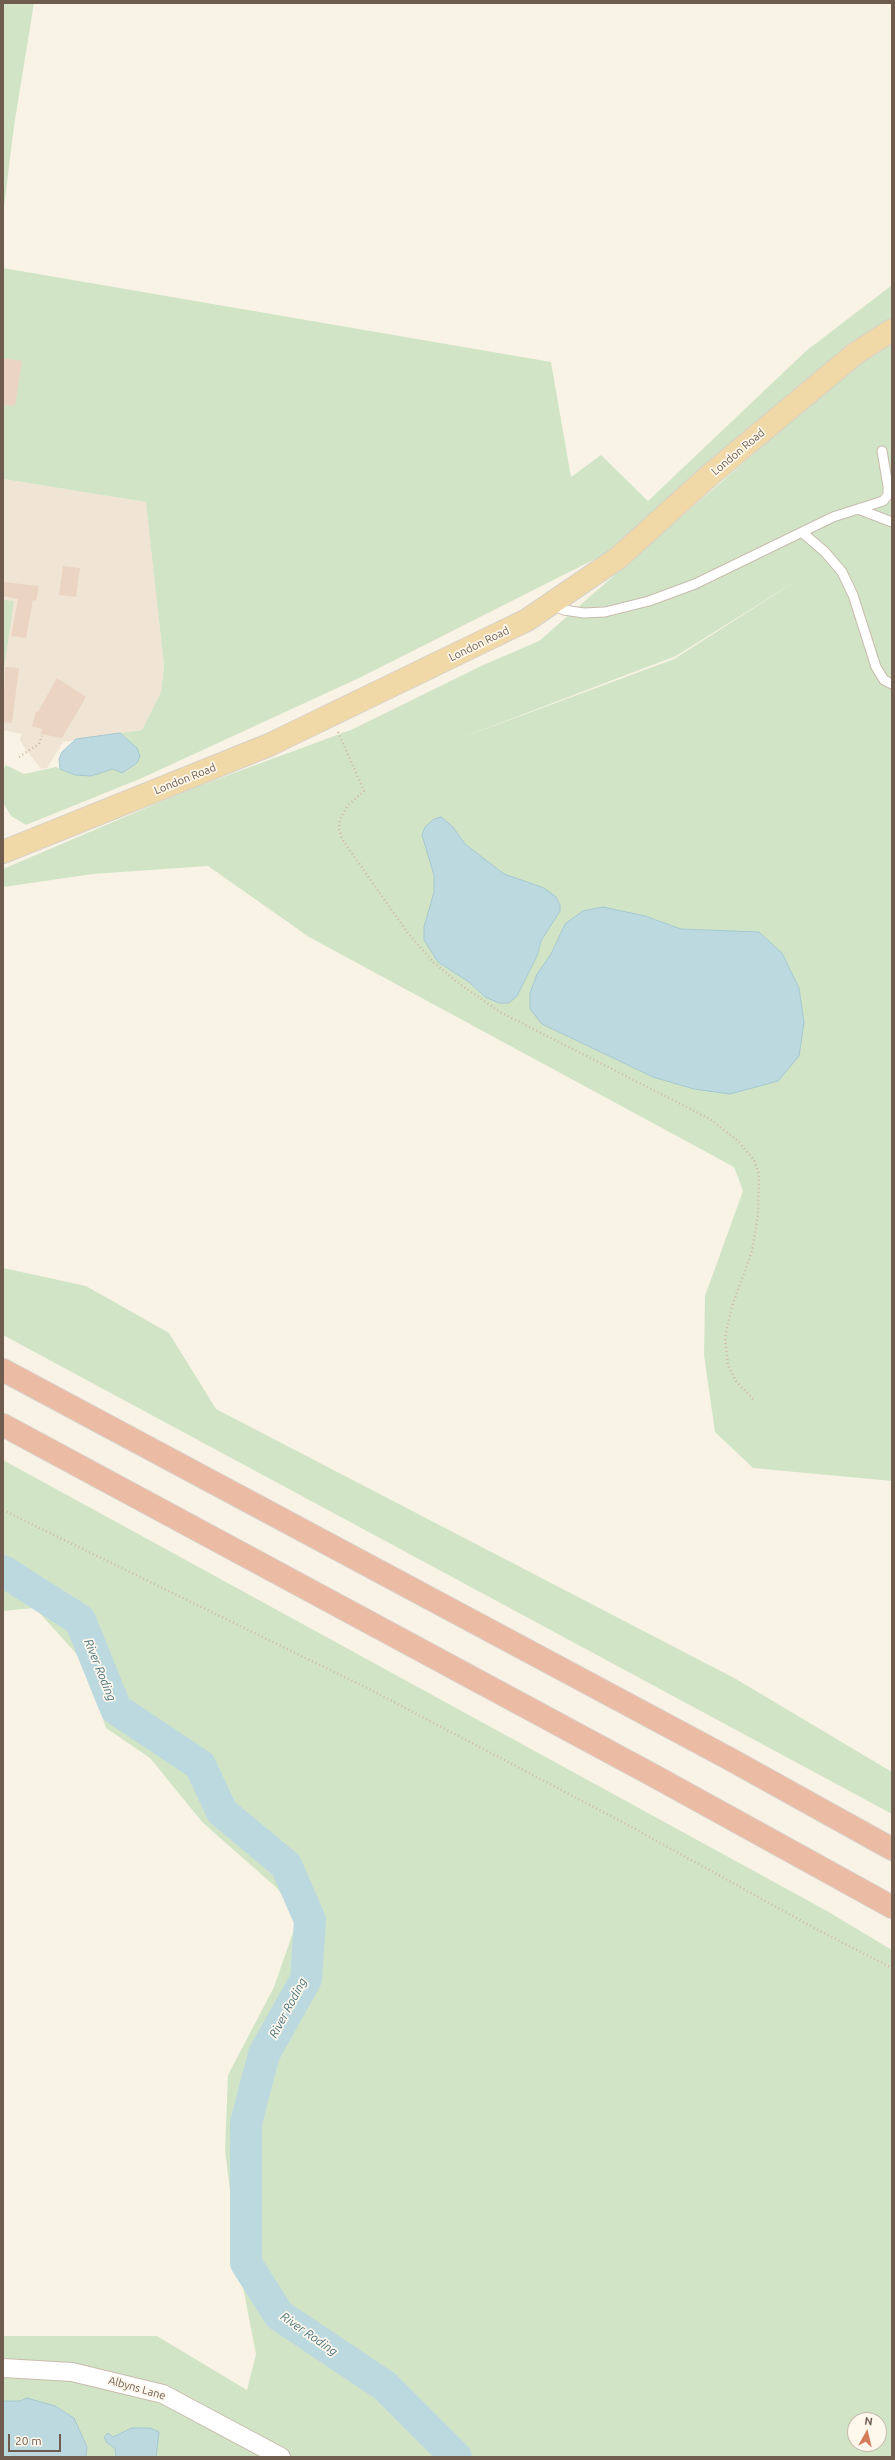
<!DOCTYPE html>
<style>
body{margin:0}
#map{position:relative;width:895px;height:2460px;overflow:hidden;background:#f9f3e6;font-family:Ubuntu,sans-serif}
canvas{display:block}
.frame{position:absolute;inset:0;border:4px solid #6f5c4e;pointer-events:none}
.north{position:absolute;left:847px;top:2412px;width:40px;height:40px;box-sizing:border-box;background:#fdf7ec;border:1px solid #c4b9ad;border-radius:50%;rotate:8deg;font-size:11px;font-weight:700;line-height:16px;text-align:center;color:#6f5c4e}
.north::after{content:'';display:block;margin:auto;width:14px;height:18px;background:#d47c5a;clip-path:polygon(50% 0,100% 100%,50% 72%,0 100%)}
.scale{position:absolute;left:8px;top:2434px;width:53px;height:18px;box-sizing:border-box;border:2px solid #6f5c4e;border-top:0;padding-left:5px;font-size:12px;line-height:14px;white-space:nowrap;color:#6f5c4e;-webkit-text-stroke:3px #fdf7ec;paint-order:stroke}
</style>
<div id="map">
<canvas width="895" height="2460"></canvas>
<div class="frame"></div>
<div class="north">N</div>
<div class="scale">20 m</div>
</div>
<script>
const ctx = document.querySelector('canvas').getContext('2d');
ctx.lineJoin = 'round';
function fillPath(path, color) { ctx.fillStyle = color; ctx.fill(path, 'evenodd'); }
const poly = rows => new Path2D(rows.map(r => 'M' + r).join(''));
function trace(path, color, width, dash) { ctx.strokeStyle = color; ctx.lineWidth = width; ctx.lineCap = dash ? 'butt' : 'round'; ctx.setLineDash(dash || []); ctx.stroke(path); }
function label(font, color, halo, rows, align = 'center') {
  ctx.font = font + ' Ubuntu,sans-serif'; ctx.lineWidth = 3.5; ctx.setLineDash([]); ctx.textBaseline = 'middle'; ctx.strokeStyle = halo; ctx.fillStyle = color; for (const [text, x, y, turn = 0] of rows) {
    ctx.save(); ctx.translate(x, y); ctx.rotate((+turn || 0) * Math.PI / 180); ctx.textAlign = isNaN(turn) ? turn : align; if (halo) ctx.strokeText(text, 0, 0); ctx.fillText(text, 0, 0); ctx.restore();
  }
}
fillPath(poly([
 [3,479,147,502,164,666,161,692,142,730,63,742,47,768,41,769,24,747,20,740,21,734,3,730]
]), '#f0e5d5');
fillPath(poly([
 [3,3,34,3,14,126,3,215],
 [3,268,551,362,571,477,601,455,648,501,806,351,892,285,892,323,796,393,607,553,359,678,142,778,26,825,11,816,3,803,3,770,6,765,24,774,56,767,64,771,91,776,113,769,122,772,137,763,137,748,120,733,142,730,161,692,164,666,146,502,3,479],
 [892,344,892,1481,753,1468,715,1432,704,1355,705,1296,743,1191,734,1167,309,937,208,866,93,874,3,887,3,869,188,790,353,729,481,666,539,641,782,429,869,357],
 [804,576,674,659,453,741,676,656],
 [453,827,465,844,504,875,544,888,560,911,541,941,537,956,517,996,485,997,469,982,438,962,431,907,434,892,434,875],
 [645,916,681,929,759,932,782,953,799,988,804,1022,653,1077,542,1024,537,974,551,954,565,924],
 [3,600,14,601,3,675],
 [3,1268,86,1286,169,1333,216,1409,736,1679,892,1772,892,1814,3,1335],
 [3,1460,827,1911,892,1950,892,2457,156,2457,157,2451,132,2428,113,2437,107,2443,115,2448,116,2457,86,2457,87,2447,74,2418,55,2406,3,2401,3,2336,157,2336,247,2390,256,2354,240,2272,225,2150,228,2075,274,1987,298,1918,277,1888,203,1823,150,1758,106,1728,83,1661,35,1608,3,1611],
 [855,2420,879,2420,879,2444,855,2444]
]), '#d1e5c6');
const water = poly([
 [120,733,137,748,140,756,137,763,122,773,113,769,91,776,75,775,60,769,59,759,62,752,76,739,120,733],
 [441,817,453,827,465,844,504,874,544,888,556,897,560,905,560,911,541,941,537,956,517,996,509,1003,499,1003,485,997,469,982,438,962,424,940,424,927,434,892,434,875,422,835,425,827,434,819,441,817],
 [603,907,645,916,681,929,759,932,782,953,799,988,804,1022,799,1056,778,1081,730,1094,694,1089,653,1077,542,1024,530,1009,530,993,537,974,551,954,565,924,583,911,603,907],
 [27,2398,55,2406,74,2418,87,2447,86,2457,3,2457,3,2401,20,2401,27,2398],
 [132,2428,150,2428,159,2432,156,2457,116,2457,115,2448,107,2443,104,2437,108,2433,113,2437,132,2428]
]);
fillPath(water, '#bdd9e0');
trace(water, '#a4c8d1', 1);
trace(poly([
 [3,1571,80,1620,116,1709,200,1765,222,1812,286,1865,310,1920,306,1979,264,2054,246,2123,246,2263,279,2315,385,2386,456,2457]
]), '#bdd9e0', 32);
fillPath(poly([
 [3,358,22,361,15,406,3,405],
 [63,566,80,568,76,597,59,595],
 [3,582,39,586,36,601,33,600,26,638,11,636,18,599,3,596],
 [5,667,19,668,12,723,3,722],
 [57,678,86,697,62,738,41,734,42,729,32,726,36,711,38,712]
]), '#ebd4c1');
const service = poly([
 [858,509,892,522],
 [803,533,825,552,842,572,853,595,876,667,884,680,892,684],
 [552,605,564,610,584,613,605,612,649,601,695,584,833,517,883,501,888,495,888,486,882,451]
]);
const minor = poly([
 [3,2368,72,2372,163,2394,281,2457]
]);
const primary = poly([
 [3,852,269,745,527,620,618,558,711,474,856,353,892,330]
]);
const motorway = poly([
 [3,1370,728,1758,892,1849],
 [3,1425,658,1778,892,1907]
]);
trace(service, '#c9bbad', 11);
trace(minor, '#c9bbad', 20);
trace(primary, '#d7d1cd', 24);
trace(motorway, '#d7d1cd', 24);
trace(poly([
 [338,732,364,791,348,805,340,819,339,829,342,839,407,932,433,962,461,985,500,1012,710,1119,738,1141,754,1160,759,1174,758,1215,752,1251,732,1306,725,1338,728,1365,736,1381,755,1401],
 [19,757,39,744,42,736],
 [3,1510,373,1691,626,1824,818,1930,892,1968]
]), '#d0b8a4', 2.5, [1, 3]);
trace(service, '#fff', 9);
trace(minor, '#fff', 18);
trace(primary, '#f0d9a6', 22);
trace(motorway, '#ecbba4', 22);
label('11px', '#6f5c4e', '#fdf7ec', [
 ["London Road",738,452,-40],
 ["London Road",479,644,-26],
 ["London Road",185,779,-22],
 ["Albyns Lane",137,2388,16]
]);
label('italic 12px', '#4b7480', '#fdf7ec', [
 ["River Roding",100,1670,68],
 ["River Roding",288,2008,-62],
 ["River Roding",309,2334,35]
]);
</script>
